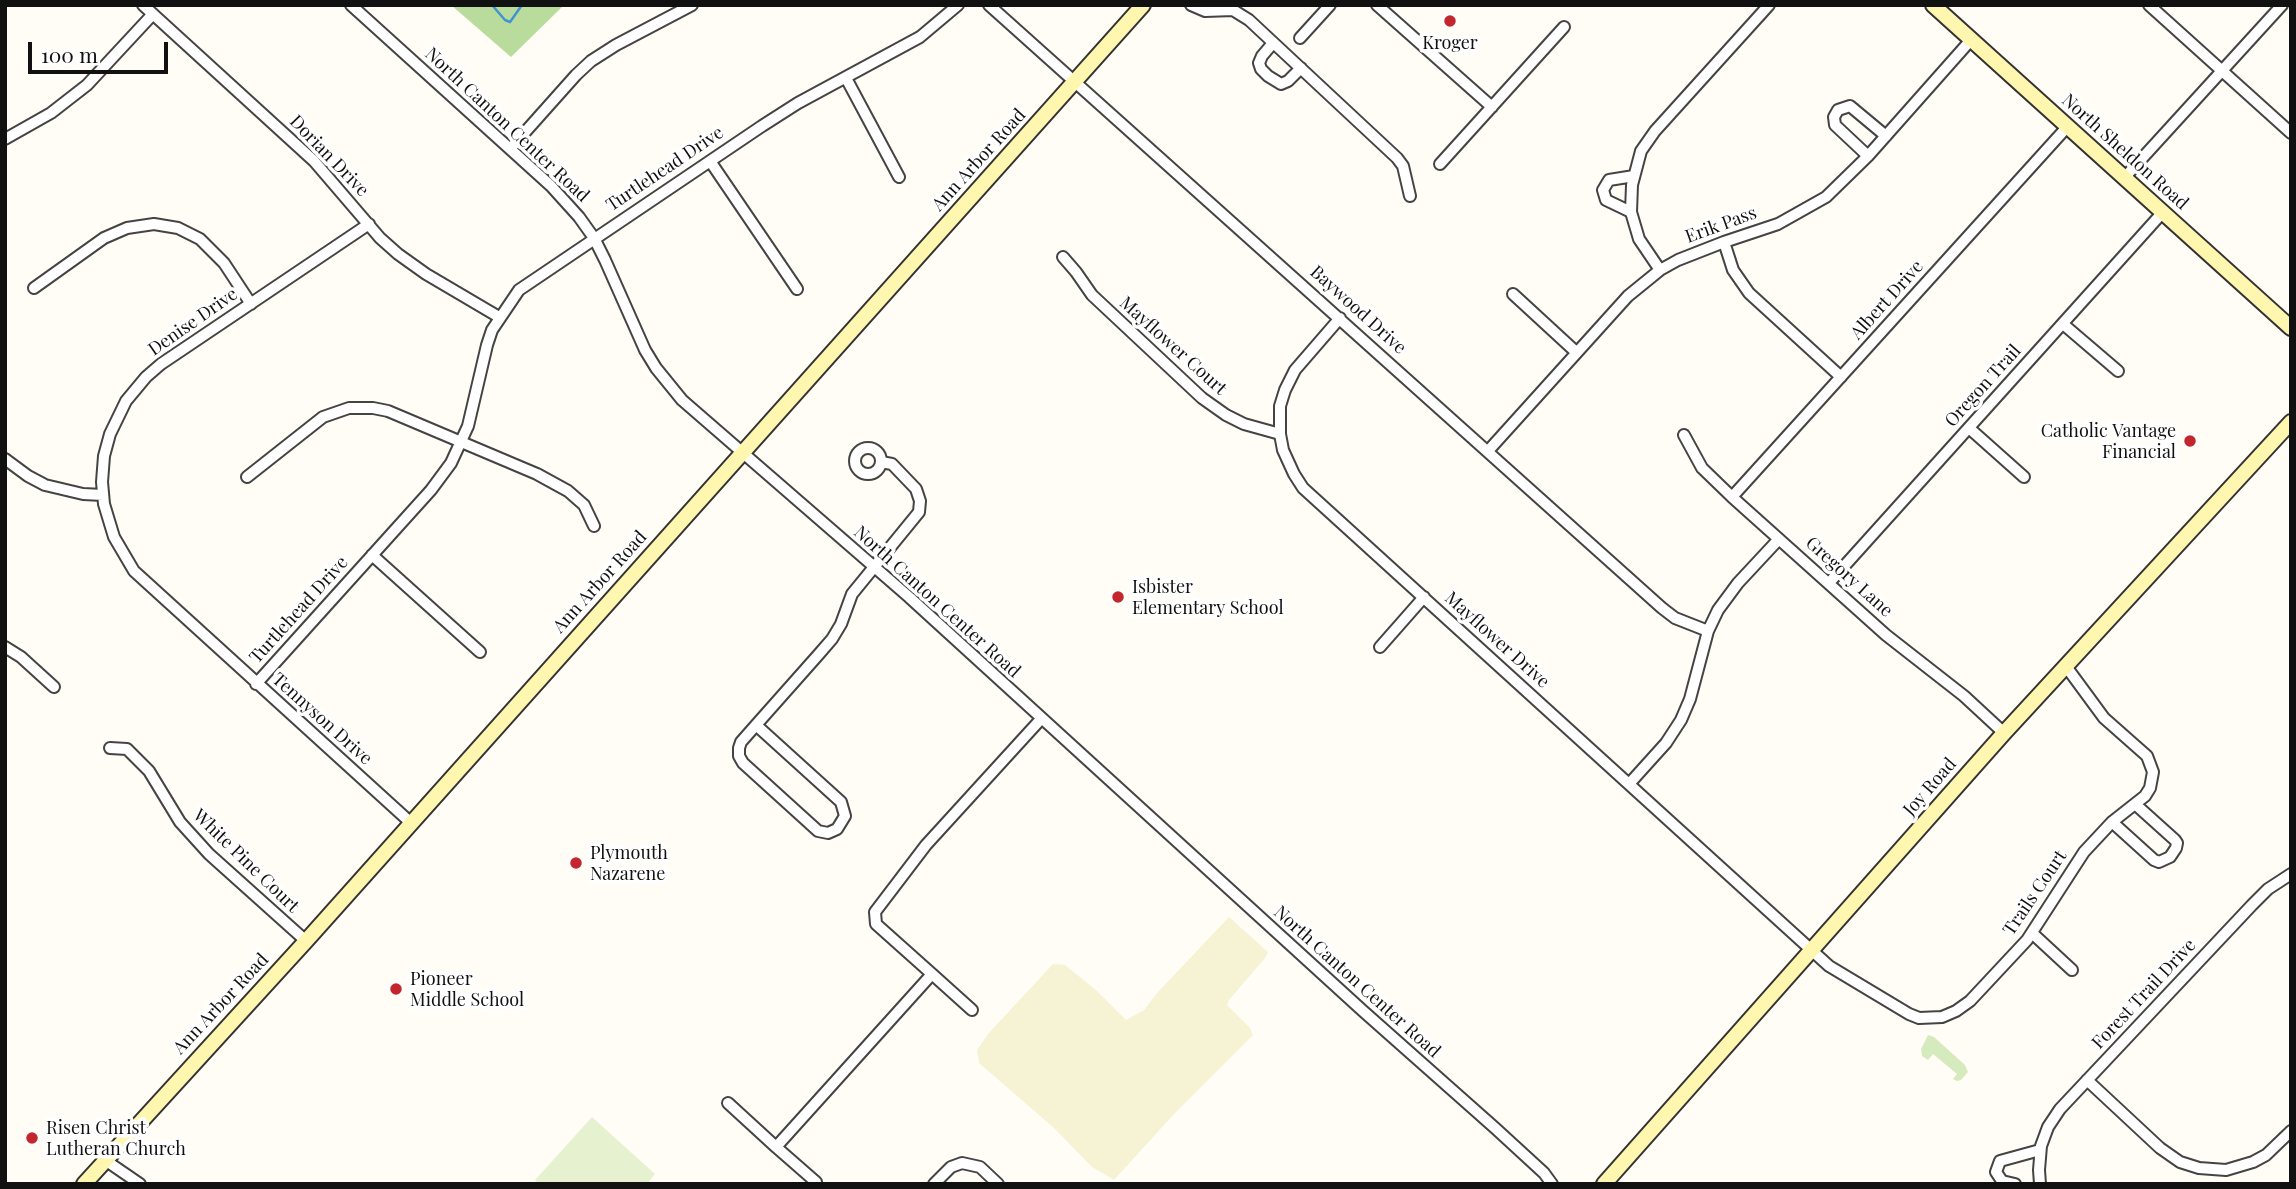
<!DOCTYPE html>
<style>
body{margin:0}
#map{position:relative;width:2296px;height:1189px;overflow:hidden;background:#fffdf5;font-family:"Playfair Display",serif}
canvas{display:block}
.frame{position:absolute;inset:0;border:7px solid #111;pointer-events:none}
.scale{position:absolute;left:28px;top:42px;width:140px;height:32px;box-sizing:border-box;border:4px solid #111;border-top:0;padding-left:9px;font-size:21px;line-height:24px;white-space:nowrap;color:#111;-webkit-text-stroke:5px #fff;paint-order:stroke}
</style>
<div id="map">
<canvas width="2296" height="1189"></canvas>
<div class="frame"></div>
<div class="scale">100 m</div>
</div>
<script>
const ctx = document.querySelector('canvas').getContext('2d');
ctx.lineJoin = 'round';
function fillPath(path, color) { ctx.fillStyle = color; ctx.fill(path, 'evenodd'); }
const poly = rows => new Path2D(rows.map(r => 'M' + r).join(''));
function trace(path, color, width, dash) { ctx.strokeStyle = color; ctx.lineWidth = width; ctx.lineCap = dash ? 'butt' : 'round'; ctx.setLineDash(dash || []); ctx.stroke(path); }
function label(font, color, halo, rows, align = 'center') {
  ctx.font = font + ' "Playfair Display",serif'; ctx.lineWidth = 7; ctx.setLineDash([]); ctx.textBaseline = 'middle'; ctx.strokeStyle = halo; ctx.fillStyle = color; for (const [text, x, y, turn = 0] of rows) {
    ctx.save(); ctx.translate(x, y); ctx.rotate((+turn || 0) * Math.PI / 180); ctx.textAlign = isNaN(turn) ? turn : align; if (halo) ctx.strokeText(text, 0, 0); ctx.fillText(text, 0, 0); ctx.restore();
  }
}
fillPath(poly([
 [1229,917,1268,952,1265,958,1229,1000,1227,1005,1250,1028,1253,1035,1175,1113,1114,1180,1092,1167,1054,1128,979,1063,977,1050,988,1034,1053,964,1065,965,1097,991,1126,1020,1144,1010,1158,992]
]), '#f6f3d4');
fillPath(poly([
 [1928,1035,1934,1037,1965,1065,1968,1072,1961,1080,1957,1081,1953,1079,1957,1074,1933,1054,1928,1060,1922,1056,1921,1049]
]), '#d5ebbd');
fillPath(poly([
 [451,5,564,5,511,57]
]), '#b9dc9c');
fillPath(poly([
 [592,1117,655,1174,647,1184,539,1184,535,1180]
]), '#e6f2cf');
trace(poly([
 [492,5,505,20,510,22,522,5]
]), '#3f96cf', 2.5);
const street = poly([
 [143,5,314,161,380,238,398,254,426,274,499,317],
 [351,5,551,186,579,217,594,238,605,260,645,350,656,368,682,400,909,597,1363,1011,1495,1128,1544,1173,1552,1184],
 [989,5,1662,608,1675,618,1708,631],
 [1191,5,1205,11,1233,10,1249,20,1397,158,1403,166,1410,196],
 [1377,5,1492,107],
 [2149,5,2291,133],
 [1300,38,1330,5],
 [1273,43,1262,56,1259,63,1261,69,1268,76,1281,84,1288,81,1301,68],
 [846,78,899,177],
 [5,139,51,113,87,85,153,14],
 [510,149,576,75,591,61,616,45,692,5],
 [1868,156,1835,125,1834,117,1838,110,1850,106,1886,136],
 [710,161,797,289],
 [1440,164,1564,27],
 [2125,177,2282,5],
 [1631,212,1606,200,1603,190,1609,180,1634,176],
 [369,224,161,364,146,377,126,401,110,434,104,456,102,482,104,504,114,537,134,571,410,822],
 [1724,242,1733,270,1749,293,1841,377],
 [1063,257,1076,272,1092,295,1202,398,1226,415,1244,424,1280,434],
 [1660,270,1639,239,1631,212,1632,185,1641,151,1655,131,1769,5],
 [34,288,104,238,127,228,154,224,178,228,200,239,224,263,251,304],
 [1513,294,1576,352],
 [1340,318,1295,370,1285,390,1280,406,1280,434,1283,450,1294,474,1303,488,1829,966,1909,1014,1919,1018,1942,1017,1956,1011,1970,1001,2027,940,2084,852,2112,822,2145,796,2150,788,2153,772,2147,756,2104,718,2065,665],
 [2063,324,2118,371],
 [1969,428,2024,477],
 [1684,435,1702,468,1732,497,1886,635,1964,696,2004,733],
 '855 461a13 13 0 1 1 26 0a13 13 0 1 1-26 0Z',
 [1488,451,1628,296,1660,270,1678,260,1724,242,1778,224,1826,197,1868,156,1970,41],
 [5,459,28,476,45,485,83,494,103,495],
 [247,477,323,417,349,408,373,408,388,411,537,474,568,491,584,505,594,526],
 [1732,497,2068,126],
 [372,555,480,652],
 [1829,583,2163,212],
 [5,647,21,657,54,687],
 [1380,647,1424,597],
 [256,684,431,490,451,463,468,426,487,345,492,330,519,290,762,126,798,103,920,37,958,5],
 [756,725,841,802,845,816,837,829,828,833,818,831,743,763,739,756,739,748,741,742,756,725,819,654,832,639,841,624,852,594,919,512,920,501,916,489,892,464,881,462],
 [110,748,127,749,149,771,180,822,209,854,306,941],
 [1629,784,1666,743,1681,720,1690,699,1708,631,1718,610,1738,583,1779,539],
 [2112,822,2154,860,2159,862,2170,857,2176,848,2177,843,2175,840,2135,804],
 [2032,933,2072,970],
 [932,974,972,1010],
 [2087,1080,2160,1148,2180,1162,2199,1168,2226,1170,2253,1162,2266,1155,2291,1131],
 [728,1103,776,1147,932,974,876,924,875,912,926,845,1041,719],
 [776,1147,816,1182],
 [105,1160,140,1184],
 [934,1184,951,1167,962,1163,980,1167,998,1184],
 [2015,1184,2002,1181,1996,1172,2000,1161,2040,1150],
 [2040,1184,2039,1170,2041,1146,2048,1127,2060,1109,2252,905,2268,889,2291,874]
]);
const secondary = poly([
 [1933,5,2291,328],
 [84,1184,306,941,1143,5],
 [1604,1184,2004,733,2291,422]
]);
trace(street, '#444', 14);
trace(secondary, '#333', 18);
trace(street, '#fff', 10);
trace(secondary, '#fff6b0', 14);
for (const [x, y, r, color] of [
 [1450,21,7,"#c4262e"],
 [2190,441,7,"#c4262e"],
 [1118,597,7,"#c4262e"],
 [576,863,7,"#c4262e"],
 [396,989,7,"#c4262e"],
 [32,1138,7,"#c4262e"]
]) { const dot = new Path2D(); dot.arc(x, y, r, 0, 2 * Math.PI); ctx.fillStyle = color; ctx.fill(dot); trace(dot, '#fff', 2.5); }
label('18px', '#111', '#fff', [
 ["Kroger",1450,43,"center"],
 ["Catholic Vantage",2176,431,"right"],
 ["Financial",2176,452,"right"],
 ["Isbister",1132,587],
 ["Elementary School",1132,608],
 ["Plymouth",590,853],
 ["Nazarene",590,874],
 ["Pioneer",410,979],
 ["Middle School",410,1000],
 ["Risen Christ",46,1128],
 ["Lutheran Church",46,1149]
], 'left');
label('18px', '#111', '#fff', [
 ["North Canton Center Road",507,125,43],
 ["North Sheldon Road",2125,152,42],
 ["Dorian Drive",329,156,46],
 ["Ann Arbor Road",979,160,-48],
 ["Turtlehead Drive",665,169,-34],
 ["Erik Pass",1721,225,-20],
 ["Albert Drive",1887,300,-48],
 ["Baywood Drive",1358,310,42],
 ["Denise Drive",193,322,-35],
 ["Mayflower Court",1173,346,42],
 ["Oregon Trail",1983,386,-48],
 ["Gregory Lane",1849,577,42],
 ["Ann Arbor Road",600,582,-48],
 ["North Canton Center Road",937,602,42],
 ["Turtlehead Drive",299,610,-48],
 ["Mayflower Drive",1497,640,42],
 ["Tennyson Drive",322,719,42],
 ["Joy Road",1930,787,-49],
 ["White Pine Court",246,861,44],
 ["Trails Court",2035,893,-56],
 ["North Canton Center Road",1357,982,42],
 ["Forest Trail Drive",2144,994,-47],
 ["Ann Arbor Road",221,1004,-47]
]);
</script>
